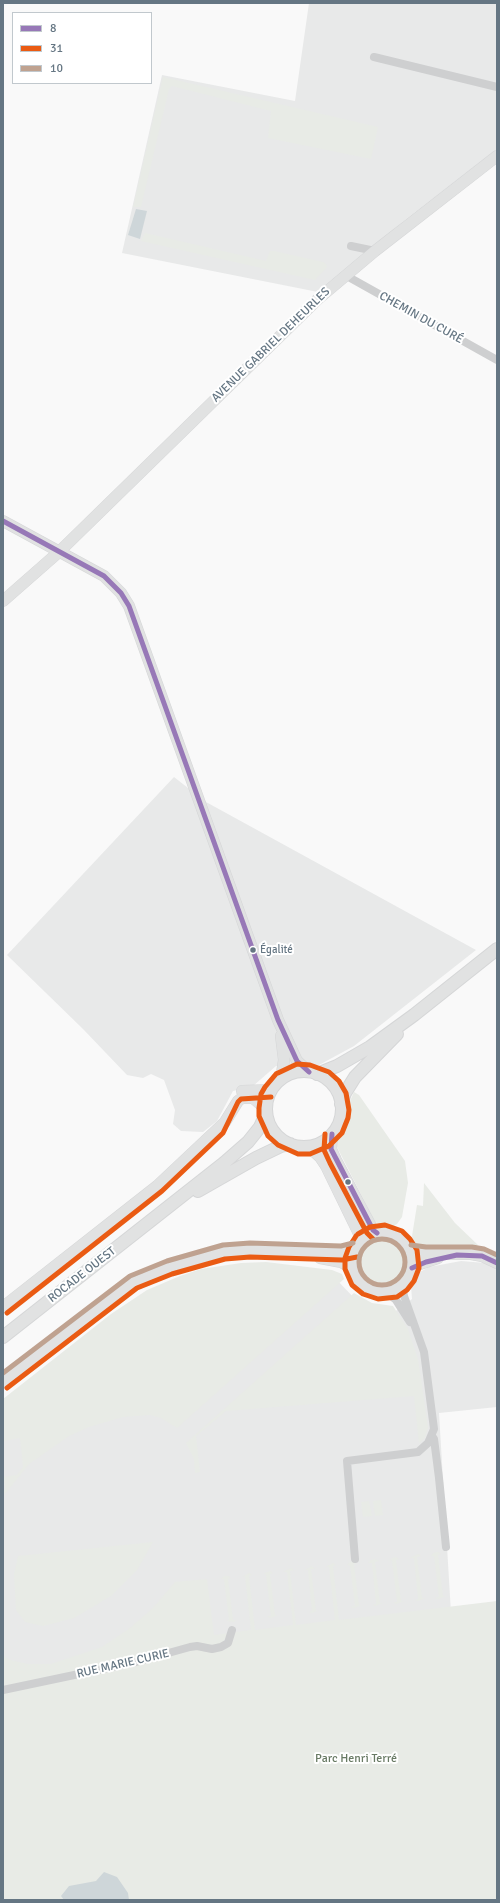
<!DOCTYPE html>
<meta charset="utf-8">
<style>
body{margin:0}
#map{position:relative;width:500px;height:1903px;overflow:hidden;background:#f9f9f9;font-family:Signika,sans-serif}
canvas{display:block}
.frame{position:absolute;inset:0;border:4px solid #657683;pointer-events:none}
.legend{position:absolute;left:12px;top:12px;width:140px;height:72px;box-sizing:border-box;background:#fff;border:1px solid #c1c8cd;margin:0;padding:5px 7px;list-style:none;font-size:12px;color:#657683}
.legend li{display:flex;align-items:center;gap:8px;height:20px}
.legend b{width:20px;border:1px solid #c1c8cd}
</style>
<div id="map">
<canvas width="500" height="1903"></canvas>
<div class="frame"></div>
<ul class="legend">
<li><b style="height:5px;background:#9778b7"></b>8</li>
<li><b style="height:5px;background:#ea5b13"></b>31</li>
<li><b style="height:5px;background:#bfa290"></b>10</li>
</ul>
</div>
<script>
const ctx = document.querySelector('canvas').getContext('2d');
ctx.lineJoin = 'round';
function fillPath(path, color) { ctx.fillStyle = color; ctx.fill(path, 'evenodd'); }
const poly = rows => new Path2D(rows.map(r => 'M' + r).join(''));
function trace(path, color, width, dash) { ctx.strokeStyle = color; ctx.lineWidth = width; ctx.lineCap = dash ? 'butt' : 'round'; ctx.setLineDash(dash || []); ctx.stroke(path); }
function label(font, color, halo, rows, align = 'center') {
  ctx.font = font + ' Signika,sans-serif'; ctx.lineWidth = 4; ctx.setLineDash([]); ctx.textBaseline = 'middle'; ctx.strokeStyle = halo; ctx.fillStyle = color; for (const [text, x, y, turn = 0] of rows) {
    ctx.save(); ctx.translate(x, y); ctx.rotate((+turn || 0) * Math.PI / 180); ctx.textAlign = isNaN(turn) ? turn : align; if (halo) ctx.strokeText(text, 0, 0); ctx.fillText(text, 0, 0); ctx.restore();
  }
}
fillPath(poly([
 [309,3,497,3,497,149,405,220,318,292,122,253,162,75,295,101],
 [174,777,206,802,476,950,354,1046,319,1065,276,1066,253,1086,233,1091,217,1121,203,1132,181,1131,173,1124,175,1110,164,1080,151,1074,143,1078,127,1075,83,1029,7,955],
 [461,1261,485,1263,497,1269,497,1407,439,1413,451,1613,3,1699,3,1405,334,1277,358,1302,393,1313,412,1299,411,1286,418,1273,429,1267]
]), '#e8e9e9');
fillPath(poly([
 [163,77,378,127,371,159,268,138,271,111,172,86,169,89,141,207,133,207],
 [145,233,266,261,270,251,274,251,323,262,326,264,327,267,315,280,141,241],
 [354,1092,359,1095,405,1161,408,1183,402,1217,397,1224,390,1228,385,1227,375,1222,337,1147,337,1141,349,1116,350,1101],
 [424,1183,455,1223,478,1245,474,1248,417,1249,414,1246,412,1236,417,1205,423,1206],
 '357 1262a25 25 0 1 1 50 0a25 25 0 1 1-50 0Z',
 [266,1262,332,1270,342,1274,344,1279,177,1428,161,1418,150,1415,123,1417,89,1427,69,1436,29,1464,5,1494,3,1492,5,1489,4,1477,17,1475,23,1467,20,1438,3,1441,3,1399,111,1314,147,1290,180,1276,201,1269,241,1263],
 [354,1293,372,1303,393,1306,408,1329,418,1359,428,1427,425,1438,419,1443,414,1396,226,1411,196,1436,200,1472,195,1473,194,1459,186,1443],
 [381,1500,383,1515,375,1516,373,1501],
 [369,1501,372,1516,363,1517,361,1502],
 [153,1542,137,1570,111,1596,74,1618,43,1626,25,1622,16,1610,14,1574,18,1556],
 [438,1552,441,1554,438,1555,443,1596,446,1596,438,1599,435,1598,439,1597,434,1556,431,1556,433,1553],
 [418,1554,421,1556,417,1557,422,1598,425,1598,418,1601,415,1600,418,1599,414,1558,410,1558],
 [396,1557,399,1559,396,1560,401,1601,404,1601,396,1604,394,1602,397,1602,392,1560,389,1561,392,1558],
 [375,1559,379,1561,375,1562,380,1603,383,1603,375,1606,373,1605,376,1604,372,1563,368,1563,371,1560],
 [354,1561,357,1563,354,1564,359,1605,362,1605,354,1608,351,1607,355,1606,350,1565,347,1565,350,1562],
 [333,1563,336,1565,333,1566,339,1620,497,1601,497,1900,3,1900,3,1656,10,1660,28,1664,51,1664,102,1647,130,1628,153,1608,175,1582,207,1579,214,1635,251,1630,245,1576,242,1577,249,1573,252,1575,249,1576,255,1630,293,1625,287,1572,283,1572,291,1568,294,1570,290,1571,296,1625,335,1620,329,1567,326,1567],
 [312,1566,315,1569,311,1569,316,1611,319,1610,312,1613,309,1612,312,1611,308,1570,305,1570],
 [270,1571,273,1573,270,1574,275,1615,278,1615,270,1618,267,1616,271,1616,266,1574,263,1574],
 [224,1576,228,1576,231,1578,228,1579,233,1620,236,1620,234,1622,226,1621,229,1620,224,1579,221,1579]
]), '#e8ebe6');
fillPath(poly([
 [136,209,147,211,140,239,128,235],
 [104,1872,117,1877,128,1893,129,1900,64,1900,61,1896,69,1886,96,1881]
]), '#ced6d9');
const secondary = poly([
 [3,521,104,576,121,593,129,606,278,1020,297,1061,309,1072],
 [3,601,60,551,318,299,375,251,497,156],
 [281,1036,284,1060,281,1079],
 [242,1091,271,1090],
 [332,1134,331,1149,336,1160,373,1230,377,1233],
 [309,1147,320,1157,326,1166,362,1240],
 '352 1262a30 30 0 1 1 60 0a30 30 0 1 1-60 0Z',
 [410,1252,426,1254,471,1254,482,1256,497,1263],
 [320,1258,341,1262,352,1268],
 [412,1268,417,1265,438,1258],
 [3,1307,157,1186,225,1122,238,1101,242,1098,253,1098,266,1109],
 [3,1382,111,1298,134,1282,170,1267,224,1252,250,1250,342,1253,355,1250]
]);
const primary = poly([
 '266 1109a38 38 0 1 1 76 0a38 38 0 1 1-76 0Z',
 [317,1074,337,1066,370,1047,414,1015,497,949],
 [341,1104,345,1093,355,1077,397,1034],
 [198,1191,256,1158,281,1146,290,1144],
 [3,1337,224,1163,248,1142,260,1127,266,1114]
]);
trace(secondary, '#d5d6d7', 12);
trace(primary, '#d5d6d7', 14);
trace(poly([
 [374,57,497,87],
 [351,246,375,251],
 [345,275,497,360],
 [386,1292,396,1300,410,1322],
 [432,1436,434,1439,439,1478,446,1547],
 [355,1559,347,1461,418,1452,428,1443,434,1429,424,1352,404,1296,402,1285],
 [3,1690,136,1662,190,1647,197,1646,212,1649,221,1647,228,1643,232,1630]
]), '#cecfd0', 8);
trace(secondary, '#e1e2e2', 11);
trace(primary, '#e1e2e2', 12);
trace(poly([
 [3,521,104,576,121,593,129,606,278,1020,297,1061,309,1072],
 [332,1134,331,1149,373,1230,377,1233],
 [412,1268,426,1262,457,1255,482,1256,497,1263]
]), '#9778b7', 5);
trace(poly([
 [276,1074,265,1087,261,1094,259,1108,259,1116,268,1136,278,1145,298,1154,310,1154,329,1146,342,1133,348,1118,349,1110,346,1093,339,1081,329,1072,310,1065,297,1064,278,1073],
 [325,1134,324,1150,330,1163,367,1233,373,1239],
 [356,1236,349,1247,345,1258,345,1269,352,1285,363,1294,378,1299,397,1297,407,1290,414,1281,419,1268,417,1250,410,1239,402,1231,385,1225,370,1227,358,1234],
 [7,1313,162,1191,223,1133,238,1102,241,1099,271,1097],
 [7,1388,137,1288,172,1274,225,1259,250,1257,342,1260,357,1257]
]), '#ea5b13', 5);
trace(poly([
 '359 1262a23 23 0 1 1 46 0a23 23 0 1 1-46 0Z',
 [411,1245,426,1247,472,1247,484,1249,497,1255],
 [3,1373,130,1276,167,1261,223,1245,250,1243,341,1246,353,1243]
]), '#bfa290', 5);
for (const [x, y, r, color] of [
 [253,950,3.5,"#657683"],
 [348,1182,3.5,"#657683"]
]) { const dot = new Path2D(); dot.arc(x, y, r, 0, 2 * Math.PI); ctx.fillStyle = color; ctx.fill(dot); trace(dot, '#fff', 1.5); }
label('11px', '#657683', '#fff', [
 ["Égalité",260,950]
], 'left');
label('12px', '#657683', '#fff', [
 ["CHEMIN DU CURÉ",421,318,29],
 ["AVENUE GABRIEL DEHEURLES",271,345,-44],
 ["ROCADE OUEST",82,1275,-38],
 ["RUE MARIE CURIE",123,1664,-13]
]);
label('12px', '#687a64', '#fff', [
 ["Parc Henri Terré",356,1759]
]);
</script>
